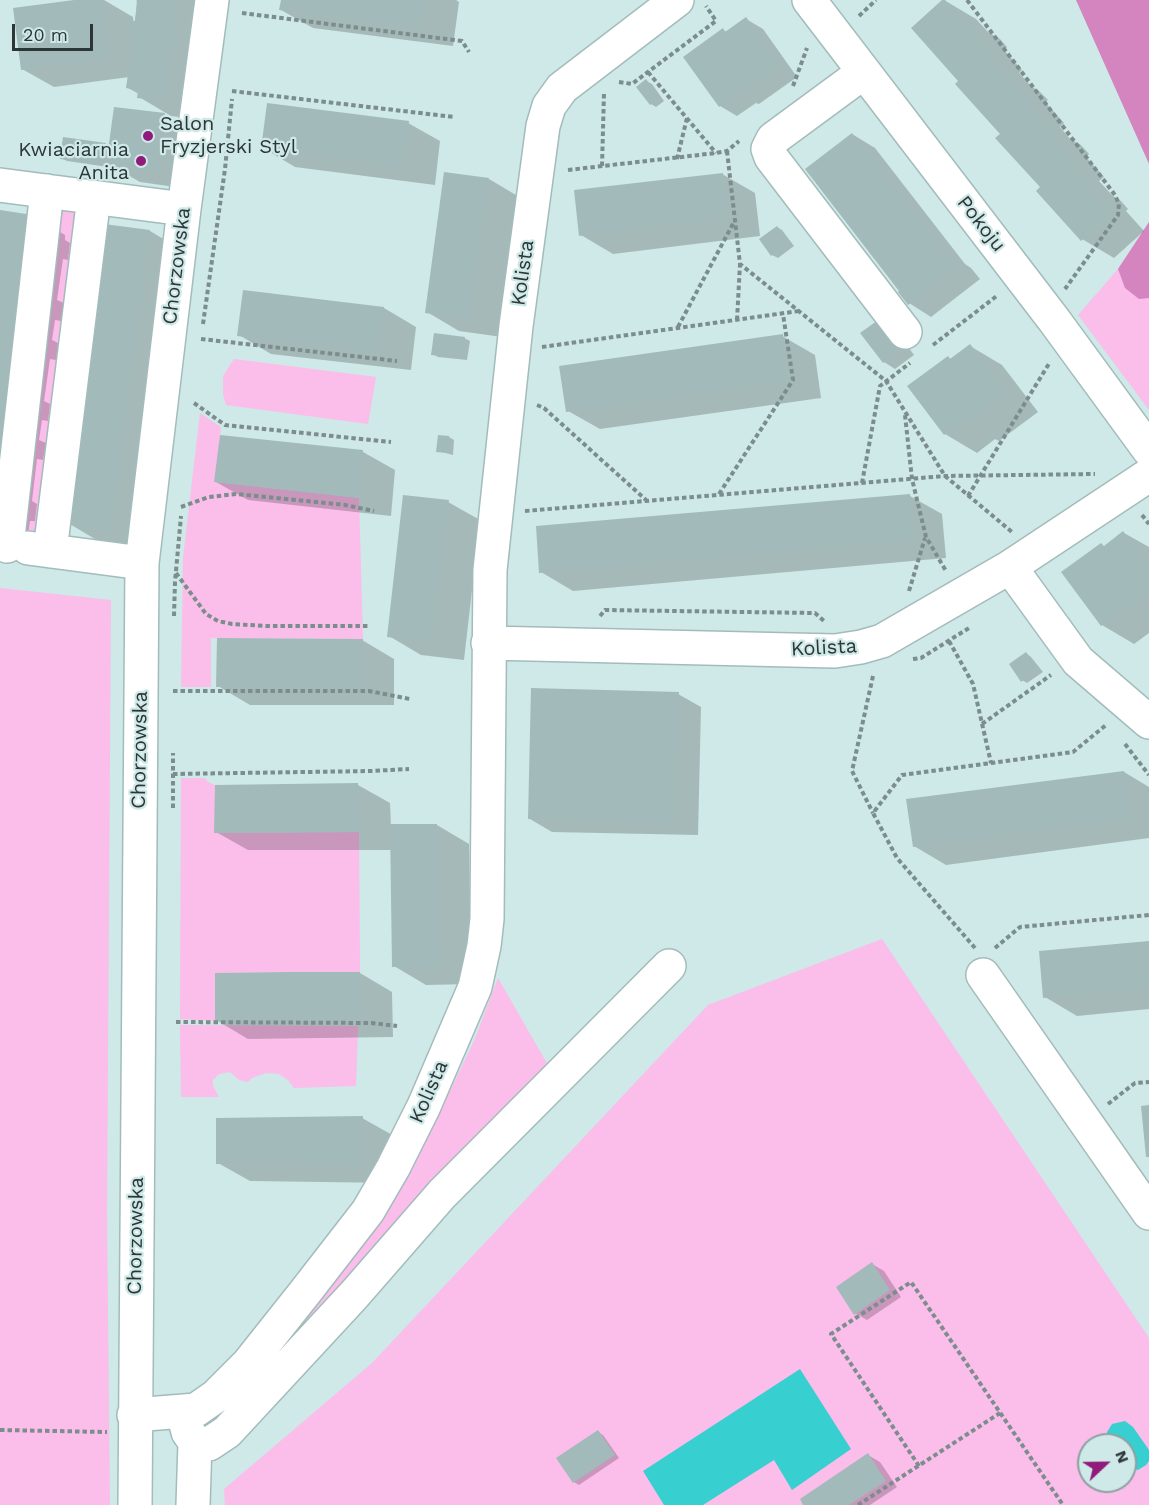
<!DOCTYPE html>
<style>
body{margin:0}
#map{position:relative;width:1149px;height:1505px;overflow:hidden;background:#cfe8e8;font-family:"Work Sans",sans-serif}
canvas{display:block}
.north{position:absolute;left:1077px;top:1433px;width:60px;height:60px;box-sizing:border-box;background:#cfe8e8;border:2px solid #8ea1a1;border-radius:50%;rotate:68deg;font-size:16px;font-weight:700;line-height:24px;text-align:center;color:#2c3636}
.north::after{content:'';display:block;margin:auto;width:21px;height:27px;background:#901b7b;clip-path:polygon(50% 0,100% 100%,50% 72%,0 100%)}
.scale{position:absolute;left:12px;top:24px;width:81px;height:27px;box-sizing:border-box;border:3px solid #2c3636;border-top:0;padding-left:8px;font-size:18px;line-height:21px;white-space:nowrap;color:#2c3636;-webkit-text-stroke:4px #cfe8e8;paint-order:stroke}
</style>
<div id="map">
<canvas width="1149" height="1505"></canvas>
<div class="north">N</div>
<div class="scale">20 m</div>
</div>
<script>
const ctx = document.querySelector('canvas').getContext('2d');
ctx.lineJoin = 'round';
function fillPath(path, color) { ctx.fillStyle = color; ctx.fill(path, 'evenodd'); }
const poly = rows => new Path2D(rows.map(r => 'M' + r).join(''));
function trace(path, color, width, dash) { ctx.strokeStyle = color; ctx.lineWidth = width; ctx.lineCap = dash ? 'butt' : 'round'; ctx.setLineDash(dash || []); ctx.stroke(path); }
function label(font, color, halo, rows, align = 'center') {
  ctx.font = font + ' "Work Sans",sans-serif'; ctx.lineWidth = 4.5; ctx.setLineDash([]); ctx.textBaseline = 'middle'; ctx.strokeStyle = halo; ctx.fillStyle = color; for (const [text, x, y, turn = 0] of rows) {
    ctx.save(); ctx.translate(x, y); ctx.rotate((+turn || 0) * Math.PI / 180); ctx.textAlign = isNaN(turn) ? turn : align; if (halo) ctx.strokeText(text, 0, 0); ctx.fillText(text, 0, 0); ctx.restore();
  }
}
fillPath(poly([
 [54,208,80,212,40,531,14,529],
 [1149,222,1149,410,1078,315,1118,269],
 [234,359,376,377,368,424,226,405,223,394,223,376],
 [200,413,221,427,215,482,359,498,363,639,211,638,211,687,181,687,183,558],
 [0,588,111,600,107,1215,110,1505,0,1505],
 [181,778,205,778,208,782,215,785,215,833,359,832,360,972,215,973,215,1021,180,1019],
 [882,939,1149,1338,1149,1505,225,1505,224,1489,372,1363,708,1005],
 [1089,1445,1125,1445,1125,1481,1089,1481],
 [498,978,556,1079,209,1444,205,1423,401,1174,413,1168,474,1041],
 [180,1025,358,1026,356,1086,294,1088,288,1080,279,1074,266,1073,252,1078,248,1082,239,1080,230,1072,219,1074,213,1080,213,1086,219,1097,181,1097]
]), '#fbbdea');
fillPath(poly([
 [1076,0,1149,0,1149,164],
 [1149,222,1149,298,1139,299,1125,288,1118,269]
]), '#d485bf');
fillPath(poly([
 [800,1369,851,1449,792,1490,774,1460,703,1505,664,1505,643,1471],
 [1125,1421,1133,1427,1149,1450,1149,1461,1146,1465,1138,1470,1128,1467,1125,1463,1125,1445,1110,1445,1108,1441,1107,1432,1112,1424]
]), '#37cfd0');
fillPath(poly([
 [86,0,104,0,133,17,134,27,138,2,136,0,214,0,187,118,171,116,139,97,139,94,128,88,129,77,54,87,22,69],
 [282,0,456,0,459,2,453,46,313,28,281,10],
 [944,0,976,19,988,32,1000,39,1007,47,1004,50,1022,70,1019,73,1031,86,1040,92,1048,100,1045,102,1064,123,1060,127,1070,139,1081,145,1089,154,1086,157,1104,177,1099,181,1113,196,1121,201,1128,209,1126,211,1144,231,1114,258,1082,239,960,81],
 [746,19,763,29,797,77,759,104,756,103,737,116,720,106,723,30,727,32],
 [646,81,652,84,664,101,656,107,651,104],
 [164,115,197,134,189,189,140,182,108,164,108,167,67,161,62,158,105,145,110,148],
 [408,123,440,141,435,185,295,167,263,148],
 [852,134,875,148,965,264,971,268,980,279,931,317,909,303],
 [722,174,755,193,760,236,613,254,581,235],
 [489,179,521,198,502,337,459,331,427,312],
 [0,212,33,216,65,235,65,240,70,243,68,260,63,259,57,300,64,303,61,321,55,320,52,340,58,343,56,360,50,359,44,401,50,404,48,421,42,420,39,440,46,443,43,460,37,459,32,501,37,504,35,521,30,521,28,534,0,530],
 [105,226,150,231,182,250,144,548,100,542,68,523],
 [777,227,782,230,794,246,778,258,772,255],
 [384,308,416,327,411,370,271,354,239,335],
 [893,326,914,355,895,369,884,362],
 [782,336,815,355,821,398,600,429,568,411],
 [464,338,470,341,467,360,438,357,433,354],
 [970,346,1002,365,1038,412,999,441,995,439,977,453,945,434,948,357,952,360],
 [221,437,363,452,395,470,391,516,248,500,216,482],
 [449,437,454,440,453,455,438,451],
 [910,496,942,514,946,558,573,591,541,572],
 [448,502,480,520,464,660,421,655,389,636],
 [1124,533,1149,547,1149,633,1134,644,1102,625,1105,547],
 [362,640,394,659,394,705,250,705,218,686],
 [1026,653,1031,657,1043,672,1027,683,1022,680],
 [678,694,701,707,698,835,552,832,530,819],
 [1124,772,1149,787,1149,838,946,865,914,846],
 [358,785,390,803,391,826,437,825,469,844,471,984,426,985,394,966,392,850,248,850,216,832],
 [1149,942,1149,1009,1077,1016,1045,997],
 [360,973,392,992,393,1037,248,1039,216,1020],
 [362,1118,394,1136,395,1183,250,1181,218,1163],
 [872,1264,884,1271,901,1297,867,1320,855,1313],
 [598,1432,603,1435,619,1458,579,1485,574,1482],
 [868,1455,880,1462,897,1487,870,1505,805,1505]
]), '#0003');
fillPath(poly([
 [74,0,101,0,109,58,21,70,13,8],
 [137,0,179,0,167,94,156,93,155,100,137,98,138,90,126,88,133,39,126,38,128,20,135,21],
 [281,0,425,0,421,29,279,10],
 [942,0,945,0,964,21,968,18,976,27,973,31,991,51,987,54,1005,74,1008,71,1016,81,1014,83,1033,104,1028,108,1046,127,1049,125,1058,135,1054,137,1073,158,1068,162,1087,183,1089,180,1097,189,1094,192,1113,212,1081,241,1036,191,1040,187,995,138,1000,134,955,84,958,81,911,28],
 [746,17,781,66,741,95,739,93,719,107,683,57,723,28,725,32],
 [646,79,660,98,650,105,636,87],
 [267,103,409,121,403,167,261,149],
 [114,107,165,113,157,171,106,165],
 [852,133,946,254,948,253,958,265,908,305,898,292,899,291,805,169],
 [63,137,106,143,103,165,60,159],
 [444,172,489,178,470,319,425,313],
 [723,173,728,218,579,236,574,190],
 [0,210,33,215,0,469],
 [104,224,150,230,112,530,66,524],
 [777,226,789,243,771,256,759,239],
 [243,290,384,307,379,352,237,336],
 [881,318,903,349,883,363,860,333],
 [434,333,465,337,462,358,431,355],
 [783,334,789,380,566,412,559,366],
 [970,344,1007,393,966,424,963,421,944,435,907,386,948,356,950,359],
 [220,435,363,450,359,498,214,482],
 [438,435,449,436,448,453,436,452],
 [910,494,914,540,539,573,536,526],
 [403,495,449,500,432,642,387,637],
 [1123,531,1149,567,1149,592,1101,626,1061,572,1101,543,1104,546],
 [217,638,363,639,362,687,216,687],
 [1026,652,1038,669,1021,682,1009,664],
 [531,688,679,692,675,823,528,819],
 [1124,771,1130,819,913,847,906,799],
 [358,783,359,832,214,833,215,785],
 [390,824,437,824,439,967,392,967],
 [1149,941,1149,988,1043,998,1039,951],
 [288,972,360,972,361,1020,215,1021,215,973],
 [1149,1105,1149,1157,1146,1157,1141,1106],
 [363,1116,363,1165,216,1164,216,1118],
 [872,1262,890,1290,854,1315,836,1287],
 [598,1430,615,1455,573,1483,556,1458],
 [868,1453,886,1481,849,1505,803,1505,800,1499]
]), '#a2baba');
const minor = poly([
 [809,0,1054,320,1149,450],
 [864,72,773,139,768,149,771,157,905,332],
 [0,185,184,209],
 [7,546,47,191],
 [28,548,142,563],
 [50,551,94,197],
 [1010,567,1078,661,1149,722],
 [488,643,835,651,861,647,882,641,1010,567,1149,475],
 [983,975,1149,1213],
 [183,1412,188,1432,195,1442,209,1444,227,1432,354,1295,442,1194,669,966],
 [134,1415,196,1410,216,1396,248,1364,306,1291,368,1211,393,1168,424,1106,475,987,484,946,487,919,490,570,516,326,543,126,549,106,562,88,677,0],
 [135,1505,142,563,184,209,212,0],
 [193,1505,195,1442]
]);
trace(minor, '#a3bcbb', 36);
trace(poly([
 [967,0,1115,195,1119,204,1118,215,1065,289],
 [242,13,462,41,469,52],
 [859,16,876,0],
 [648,72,716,153],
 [619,82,632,84,716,21,706,6],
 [793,86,807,48],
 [232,91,454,117],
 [727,151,740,264,886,381,945,476,1012,532],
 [677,159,687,118],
 [602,166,604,93],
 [568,170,716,153,727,151,739,141],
 [737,320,740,264],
 [203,324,225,169,232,99],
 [678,327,735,220],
 [201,339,397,361],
 [933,345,998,295],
 [542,347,799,311],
 [194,403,225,425,391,442],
 [537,405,544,408,646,500],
 [905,415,912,479,926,537,946,571],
 [862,483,880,386,910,363],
 [719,494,793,380,783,314],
 [968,496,1050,362],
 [181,507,209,497,236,494,345,505,374,511],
 [525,511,945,476,1095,474],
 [1142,515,1149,524],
 [176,573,206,614,218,621,232,624,267,626,369,626],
 [909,591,925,538],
 [174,616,175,582,181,516],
 [600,616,605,610,815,613,824,621],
 [949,641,973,684,991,763],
 [913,659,921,658,969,628],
 [873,676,852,771,873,813],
 [173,691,369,691,410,699],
 [982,724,1051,675],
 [1125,744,1149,775],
 [173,774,371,771,409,769],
 [173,808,173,753],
 [975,948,897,858,873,813,902,775,1073,752,1106,725],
 [995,948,1020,927,1149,915],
 [176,1022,372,1023,397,1026],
 [1108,1104,1135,1083,1149,1082],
 [0,1430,107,1432],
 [919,1466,831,1334,911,1282,1063,1505],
 [858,1505,1000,1413]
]), '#7b8d8d', 4, [4.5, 3]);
trace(minor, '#fff', 33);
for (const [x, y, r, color] of [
 [148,136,6,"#901b7b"],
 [141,161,6,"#901b7b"]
]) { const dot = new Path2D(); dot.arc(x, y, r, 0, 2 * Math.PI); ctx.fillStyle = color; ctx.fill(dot); trace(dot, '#cfe8e8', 2); }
label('20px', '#2c3636', '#cfe8e8', [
 ["Salon",160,124],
 ["Fryzjerski Styl",160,147],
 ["Kwiaciarnia",129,150,"right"],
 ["Anita",129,173,"right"]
], 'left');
label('20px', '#2c3636', '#cfe8e8', [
 ["Pokoju",981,224,52],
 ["Chorzowska",177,266,-83],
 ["Kolista",523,273,-82],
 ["Kolista",824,648,-3],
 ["Chorzowska",140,750,-89],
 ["Kolista",429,1092,-66],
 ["Chorzowska",136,1236,-89]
]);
</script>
